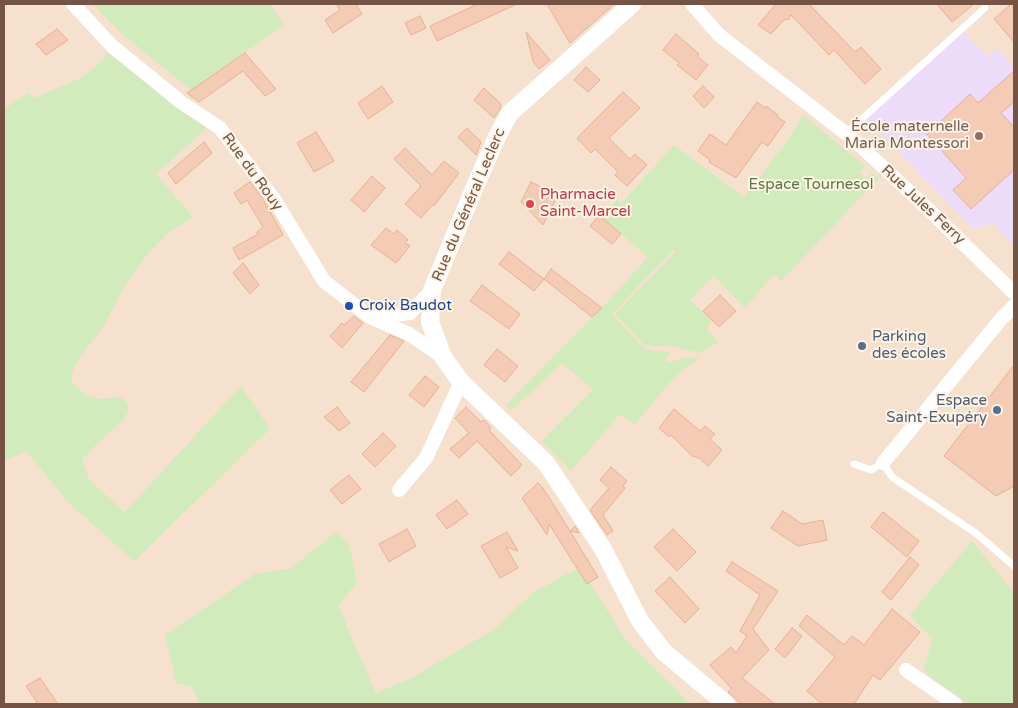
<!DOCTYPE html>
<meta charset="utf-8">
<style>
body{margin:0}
#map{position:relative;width:1018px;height:708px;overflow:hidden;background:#fdf0df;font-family:"Varela Round",sans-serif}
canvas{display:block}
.frame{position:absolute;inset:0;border:5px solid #755445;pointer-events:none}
</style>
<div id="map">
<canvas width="1018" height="708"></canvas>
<div class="frame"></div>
</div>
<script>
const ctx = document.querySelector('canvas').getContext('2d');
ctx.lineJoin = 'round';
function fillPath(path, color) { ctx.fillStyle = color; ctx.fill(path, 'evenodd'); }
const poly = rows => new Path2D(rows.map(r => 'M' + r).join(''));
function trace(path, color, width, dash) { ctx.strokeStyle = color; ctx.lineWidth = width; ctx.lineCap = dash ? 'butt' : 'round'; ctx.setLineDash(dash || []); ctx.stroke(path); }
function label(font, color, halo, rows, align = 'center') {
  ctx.font = font + ' "Varela Round",sans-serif'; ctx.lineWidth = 4; ctx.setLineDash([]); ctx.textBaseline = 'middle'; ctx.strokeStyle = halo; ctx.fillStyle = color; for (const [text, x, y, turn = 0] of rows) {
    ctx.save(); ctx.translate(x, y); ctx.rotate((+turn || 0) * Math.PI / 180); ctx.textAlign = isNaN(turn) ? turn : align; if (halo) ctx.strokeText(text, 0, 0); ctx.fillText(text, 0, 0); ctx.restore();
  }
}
fillPath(poly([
 [4,4,1014,4,1014,704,4,704]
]), '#f5e1cd');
fillPath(poly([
 [963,31,988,57,997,48,1014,69,1014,246,992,223,981,228,973,227,963,219,867,119]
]), '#eddcf9');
fillPath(poly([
 [92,4,270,4,284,25,191,90,127,38],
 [106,52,180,108,209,126,156,174,193,217,168,233,149,252,124,287,102,329,80,356,72,373,72,383,86,395,100,399,119,397,126,401,129,410,123,420,95,446,82,460,90,481,125,512,241,386,270,429,134,561,68,502,27,452,4,460,4,109,30,92,33,98,36,97,79,79,103,61],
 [803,115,865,166,859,173,866,179,872,173,879,178,781,281,774,274,745,308,714,276,708,281,690,300,712,320,706,329,719,342,700,353,669,345,653,347,648,344,645,346,615,314,676,252,672,251,612,314,646,350,665,351,669,353,665,361,669,363,684,357,699,358,677,374,635,424,620,414,571,471,542,441,593,390,562,363,511,411,506,405,602,308,648,257,602,217,617,199,622,203,674,145,744,197,789,139],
 [336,532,350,546,357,582,339,605,348,630,376,693,410,679,493,630,533,593,580,567,625,639,680,693,688,704,200,704,192,687,176,683,165,635,255,574,290,569],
 [972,541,1014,593,1014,704,969,704,929,676,924,669,932,639,910,615]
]), '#d2ebbd');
const building = poly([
 [336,4,356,4,362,14,333,33,325,20,340,10,336,4],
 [478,4,517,4,437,41,430,26,478,4],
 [547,4,614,4,570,43,547,4],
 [776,4,809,4,855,52,861,47,881,69,865,84,834,50,829,55,791,15,788,20,785,19,771,34,758,25,776,4],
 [937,4,974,4,952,22,937,4],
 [1011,4,1014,4,1014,42,994,19,1011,4],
 [420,16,426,28,411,35,405,23,420,16],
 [57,29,68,40,46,55,36,44,57,29],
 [526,32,550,60,539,69,533,61,526,32],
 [676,34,699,54,697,56,708,65,696,80,677,65,679,63,663,50,676,34],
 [245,53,276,89,265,96,243,71,199,102,187,93,245,53],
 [586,67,600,80,588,92,574,80,586,67],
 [1014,71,1014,102,1001,113,1014,127,1014,170,971,209,953,190,966,178,925,132,937,121,938,124,970,94,978,103,1014,71],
 [382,86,393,102,368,119,358,103,382,86],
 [703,86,714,97,704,108,693,96,703,86],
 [484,88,500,103,501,108,494,118,474,100,484,88],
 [623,92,640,108,609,138,630,159,635,154,647,165,627,186,615,175,618,172,595,149,591,153,577,138,623,92],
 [757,102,765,108,766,106,778,115,777,117,785,122,768,146,762,142,736,178,709,162,710,160,698,151,710,134,726,145,757,102],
 [467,128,481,142,476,155,458,137,467,128],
 [316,132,334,161,314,172,297,143,316,132],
 [204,142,212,153,176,184,168,173,204,142],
 [405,148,432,175,444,161,459,173,434,206,432,205,421,218,405,204,421,186,394,159,405,148],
 [372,176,385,188,364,212,351,200,372,176],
 [250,182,263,199,283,235,239,260,233,248,258,234,257,232,263,227,247,200,241,204,234,193,250,182],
 [531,182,558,195,543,225,521,202,531,182],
 [599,215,621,234,612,244,590,226,599,215],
 [386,228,394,234,397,230,408,240,405,243,410,246,396,263,371,245,386,228],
 [509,252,544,279,534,291,499,264,509,252],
 [243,263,259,285,250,294,233,273,243,263],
 [551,269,602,308,592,317,544,279,551,269],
 [482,285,520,314,509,329,470,301,482,285],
 [720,295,736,311,719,327,703,311,720,295],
 [354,316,363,323,342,348,330,336,342,323,344,325,354,316],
 [390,335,404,341,364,392,351,382,390,335],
 [497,349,518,366,505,382,484,365,497,349],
 [1014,365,1014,486,996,496,944,456,1014,365],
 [425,376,439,387,424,407,409,395,425,376],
 [337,407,350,423,339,431,324,417,337,407],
 [466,407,481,422,484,420,491,428,489,430,522,465,511,476,477,441,459,458,450,449,469,433,455,418,466,407],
 [674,409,700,431,705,426,715,434,710,439,722,450,708,466,699,458,692,456,671,435,669,437,659,428,674,409],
 [383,433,396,446,375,467,362,454,383,433],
 [611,467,627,481,623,486,625,488,603,515,613,531,607,535,590,510,609,488,600,480,611,467],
 [349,475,361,489,342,504,330,490,349,475],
 [538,483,543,488,570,531,575,526,579,533,570,531,598,577,587,584,549,524,547,535,522,498,538,483],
 [457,500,468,514,447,529,436,515,457,500],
 [783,511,802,524,823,520,827,540,798,546,771,528,783,511],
 [883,512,919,541,907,557,871,527,883,512],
 [407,529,416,546,389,562,379,544,407,529],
 [673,529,696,552,677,571,654,547,673,529],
 [507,532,518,551,506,547,518,568,500,578,481,546,507,532],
 [910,557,919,565,891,600,882,592,910,557],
 [732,562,778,591,753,629,769,650,742,678,775,704,741,704,728,692,732,689,710,665,731,647,736,653,747,636,740,631,760,595,726,571,732,562],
 [670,577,699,609,685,623,655,591,670,577],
 [892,609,920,632,880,680,873,675,854,704,822,704,807,691,835,657,799,626,807,615,844,645,852,636,864,645,892,609],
 [792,628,802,636,785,658,775,649,792,628],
 [40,678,58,704,38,704,26,686,40,678]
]);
fillPath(building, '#f4cbb5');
trace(building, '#e8b194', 1);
trace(poly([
 [845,134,985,8],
 [854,464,871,470,883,463,892,477,977,534,1014,566]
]), '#fff', 7);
trace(poly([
 [73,4,112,46,182,103,220,128,274,199,324,281,370,317,409,334,443,357],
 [692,4,719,35,853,139,928,209,1014,293],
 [376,317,410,313,432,290],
 [883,463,1001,319,1014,306],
 [399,490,426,458,461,382],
 [906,670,955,704]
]), '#fff', 14);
trace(poly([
 [632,4,509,114,497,137,476,184,432,290,430,322,443,357,461,382,546,463,603,549,640,621,664,652,726,704]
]), '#fff', 18);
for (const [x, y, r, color] of [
 [979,136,5,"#8d6e63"],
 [530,204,5,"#e0444e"],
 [349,306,5,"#1a4fb4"],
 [862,346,5,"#5c6f8a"],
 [997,410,5,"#5c6f8a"]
]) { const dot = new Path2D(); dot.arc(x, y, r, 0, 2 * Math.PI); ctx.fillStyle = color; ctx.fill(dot); trace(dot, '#fff4e6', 2); }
label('15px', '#785e54', '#fff4e6', [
 ["École maternelle",969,127],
 ["Maria Montessori",969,144]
], 'right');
label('15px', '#755445', '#fff4e6', [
 ["Rue du Rouy",252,172,54],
 ["Rue du Général Leclerc",469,205,-67],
 ["Rue Jules Ferry",923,205,43]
]);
label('15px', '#527b3d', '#fff4e6', [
 ["Espace Tournesol",811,185]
]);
label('15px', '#be3a42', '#fff4e6', [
 ["Pharmacie",540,195],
 ["Saint-Marcel",540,212]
], 'left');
label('15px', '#164399', '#fff4e6', [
 ["Croix Baudot",359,306]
], 'left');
label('15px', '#4e5e75', '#fff4e6', [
 ["Parking",872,337],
 ["des écoles",872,354],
 ["Espace",987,401,"right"],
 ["Saint-Exupéry",987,418,"right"]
], 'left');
</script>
